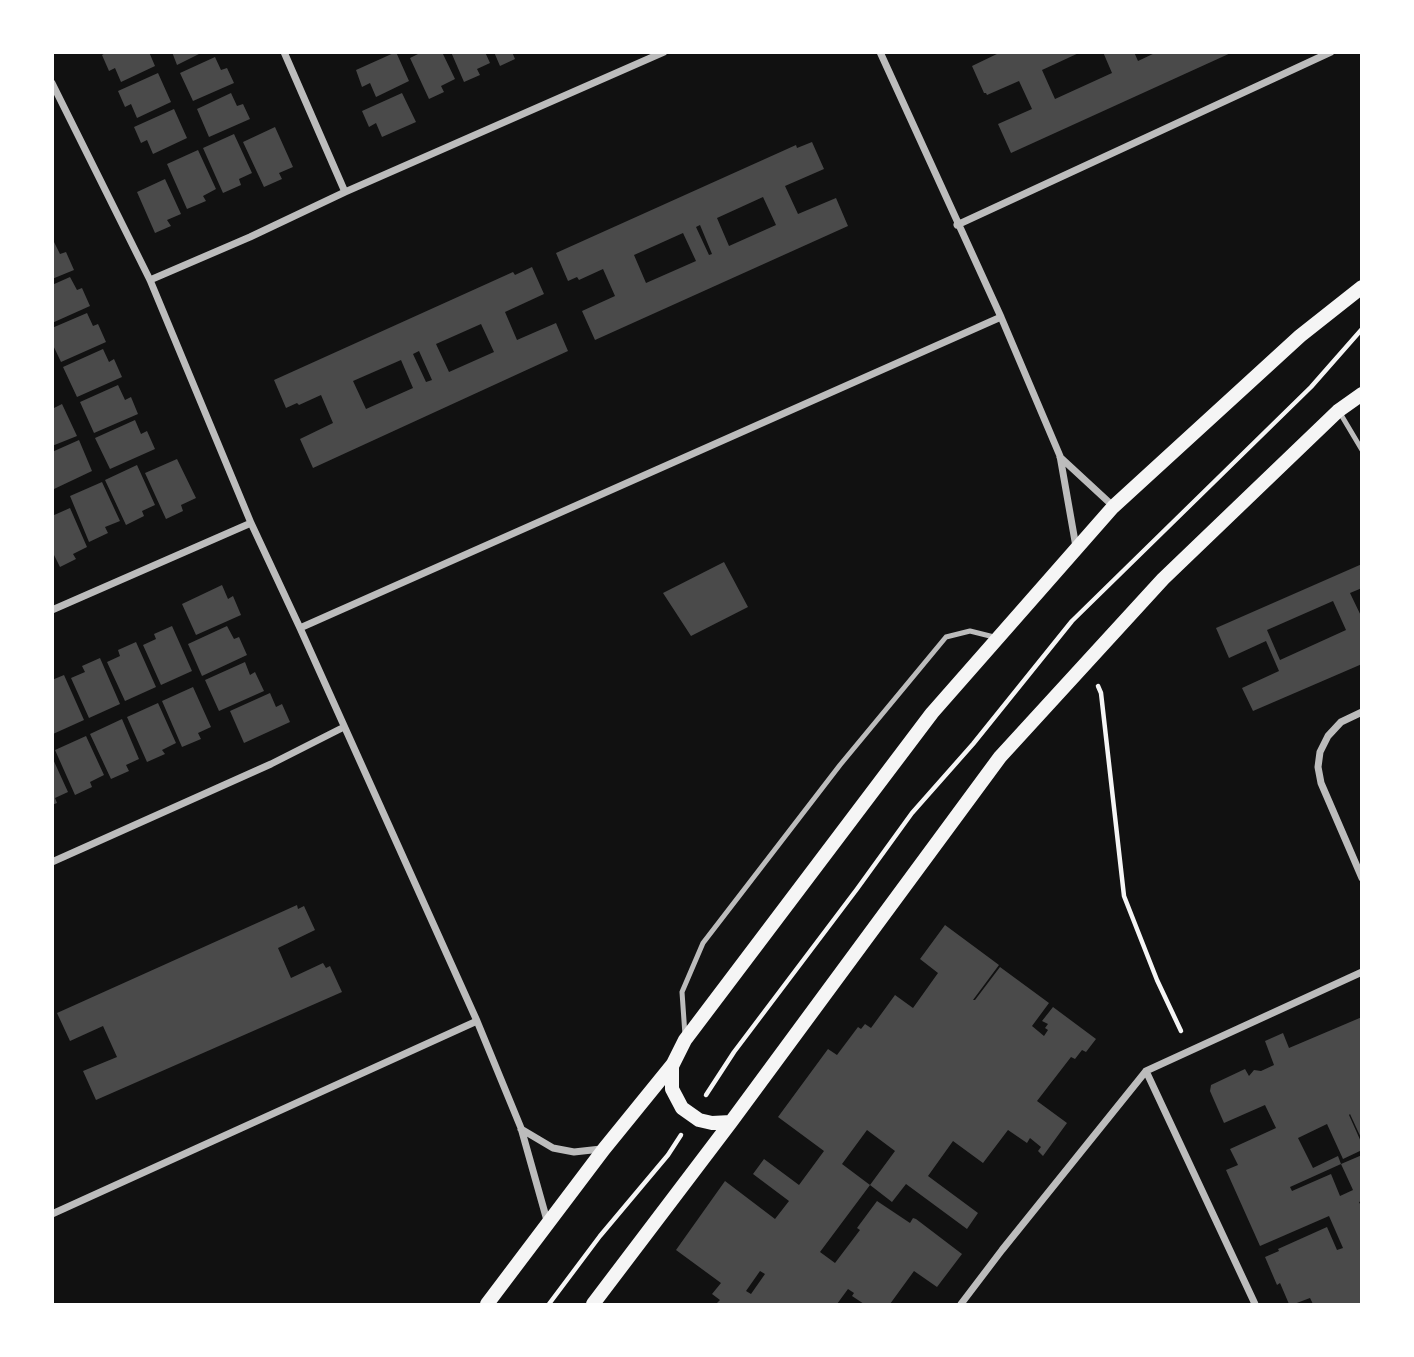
<!DOCTYPE html>
<style>
body{margin:0}
#map{position:relative;width:1414px;height:1357px;overflow:hidden;background:#111;font-family:"Playfair Display",serif}
canvas{display:block}
.frame{position:absolute;inset:0;border:54px solid #fff;pointer-events:none}
</style>
<div id="map">
<canvas width="1414" height="1357"></canvas>
<div class="frame"></div>
</div>
<script>
const ctx = document.querySelector('canvas').getContext('2d');
ctx.lineJoin = 'round';
function fillPath(path, color) { ctx.fillStyle = color; ctx.fill(path, 'evenodd'); }
const poly = rows => new Path2D(rows.map(r => 'M' + r).join(''));
function trace(path, color, width, dash) { ctx.strokeStyle = color; ctx.lineWidth = width; ctx.lineCap = dash ? 'butt' : 'round'; ctx.setLineDash(dash || []); ctx.stroke(path); }
fillPath(poly([
 [107,52,149,52,155,66,121,82,115,68,109,71,102,55],
 [172,52,203,52,177,65],
 [396,52,409,81,376,97,370,83,362,87,356,70],
 [422,52,442,52,455,79,441,86,444,92,429,99,410,58],
 [451,52,485,52,490,63,477,69,480,75,464,82],
 [494,52,512,52,515,59,500,66],
 [1001,52,1081,52,1042,70,1055,99,1112,73,1103,52,1134,52,1138,61,1157,52,1233,52,1011,153,998,124,1032,109,1019,81,987,95,986,93,984,93,972,66],
 [215,57,221,70,227,68,234,83,193,101,180,73],
 [158,73,171,102,137,118,131,104,125,107,118,91],
 [231,93,237,106,243,104,250,119,209,137,197,109],
 [402,93,416,122,382,137,376,123,369,127,362,111],
 [174,109,187,138,153,154,147,140,141,143,134,127],
 [275,127,293,167,279,173,282,179,264,187,243,142],
 [234,134,252,173,239,179,241,185,223,193,203,148],
 [812,142,824,169,785,186,798,214,836,198,848,226,595,340,582,311,615,296,603,269,579,280,577,277,568,281,556,253,796,145,797,148],
 [763,197,776,225,729,246,717,218],
 [700,225,712,254,709,255,696,227],
 [683,233,696,261,646,283,634,255],
 [198,150,216,189,203,196,206,201,187,209,167,164],
 [165,179,181,214,167,220,171,226,155,233,137,192],
 [52,238,60,254,66,252,74,270,52,279],
 [532,267,544,294,505,312,517,340,556,323,568,351,313,468,300,439,333,423,321,395,299,405,297,403,286,408,274,380,513,272,515,275],
 [481,324,494,352,449,372,436,344],
 [419,351,432,380,426,382,413,354],
 [401,360,413,388,366,409,353,381],
 [70,277,77,290,82,288,90,306,52,323,52,285],
 [87,313,93,326,98,324,106,342,61,362,52,343,52,328],
 [103,349,109,362,114,359,122,377,77,397,63,367],
 [118,385,125,400,131,397,138,414,94,433,80,402],
 [62,404,77,436,52,446,52,409],
 [135,420,141,434,147,431,155,449,110,469,95,438],
 [79,440,92,471,54,489,52,485,52,452],
 [177,459,196,498,181,505,183,511,166,519,145,473],
 [137,465,155,505,142,511,144,516,126,525,105,480],
 [102,482,120,521,105,527,108,533,89,542,70,496],
 [70,508,87,547,73,554,76,559,60,567,52,551,52,516],
 [724,562,748,607,691,636,663,593],
 [1362,564,1362,588,1350,593,1362,618,1362,664,1253,711,1242,688,1279,671,1266,641,1229,658,1216,628],
 [1333,601,1346,630,1280,660,1267,630],
 [222,585,228,599,233,596,241,615,196,635,182,604],
 [172,626,192,671,161,685,143,645,156,639,154,634],
 [227,626,234,639,239,637,247,655,202,676,188,644],
 [136,642,156,687,125,701,107,662,120,656,118,650],
 [100,658,120,704,89,718,71,678,85,672,82,666],
 [245,662,250,675,255,672,264,691,219,711,205,680],
 [64,675,84,720,53,734,52,680],
 [193,687,211,727,198,733,201,739,182,747,162,701],
 [270,693,276,707,282,704,290,722,244,743,230,711],
 [158,703,176,743,162,750,165,754,147,762,127,717],
 [122,719,139,759,126,765,129,771,111,779,90,734],
 [86,736,104,775,90,782,92,787,75,795,55,750],
 [52,757,68,792,55,798,57,803,52,805],
 [297,905,298,909,304,906,315,930,278,948,291,978,323,963,326,968,330,966,342,992,96,1100,83,1071,117,1057,103,1026,70,1041,57,1013],
 [945,925,999,965,973,1000,975,1000,1000,967,1049,1003,1032,1026,1044,1036,1048,1030,1045,1028,1048,1024,1042,1021,1053,1007,1096,1039,1086,1052,1082,1050,1075,1059,1071,1057,1037,1101,1067,1123,1043,1156,1038,1151,1041,1147,1030,1138,1027,1143,1008,1130,983,1163,953,1141,928,1176,978,1213,967,1229,906,1184,892,1202,870,1185,820,1252,835,1263,860,1230,857,1228,877,1201,910,1223,913,1218,916,1219,962,1254,937,1287,914,1271,890,1304,888,1303,887,1304,864,1304,852,1296,854,1293,848,1289,837,1304,716,1304,720,1300,712,1294,721,1283,676,1250,725,1181,775,1219,789,1201,753,1174,764,1159,799,1185,824,1151,778,1117,828,1049,837,1055,858,1027,861,1029,865,1024,871,1028,895,995,913,1008,938,973,920,959],
 [867,1130,895,1151,870,1185,842,1164],
 [760,1271,765,1274,751,1294,746,1291],
 [1362,1017,1362,1140,1350,1114,1349,1115,1362,1144,1362,1150,1343,1159,1327,1124,1298,1138,1313,1168,1338,1156,1341,1164,1362,1155,1362,1201,1359,1202,1362,1208,1362,1304,1313,1304,1310,1298,1294,1304,1289,1304,1280,1283,1277,1285,1265,1257,1279,1251,1278,1249,1327,1227,1337,1250,1343,1248,1329,1216,1260,1246,1226,1170,1238,1165,1230,1149,1276,1128,1265,1105,1224,1123,1210,1091,1211,1085,1245,1069,1249,1076,1254,1070,1261,1071,1274,1065,1265,1041,1283,1033,1289,1048],
 [1341,1164,1353,1190,1340,1196,1331,1174,1292,1191,1290,1187]
]), '#4a4a4a');
trace(poly([
 [1098,686,1101,693,1124,896,1157,980,1181,1031],
 [706,1095,734,1052,857,889,912,813,973,744,1072,621,1311,387,1362,329],
 [549,1304,600,1236,668,1155,681,1135]
]), '#f5f5f5', 4.5);
trace(poly([
 [1340,413,1362,450],
 [685,1035,682,992,703,943,840,765,946,637,970,631,994,637]
]), '#bcbcbc', 5);
trace(poly([
 [284,52,345,192],
 [880,52,1001,317,1060,456,1076,547],
 [52,83,150,280,251,523,300,628,477,1021,521,1128,548,1224],
 [957,225,1331,52],
 [150,280,250,237,345,192,664,52],
 [1060,457,1113,506],
 [52,610,251,523],
 [300,628,1001,317],
 [1362,712,1341,722,1328,736,1320,752,1318,767,1321,783,1362,878],
 [52,862,271,764,344,727],
 [1146,1071,1255,1304],
 [521,1129,553,1148,574,1152,601,1149],
 [52,1214,477,1021],
 [961,1304,1002,1250,1146,1071,1362,972]
]), '#bcbcbc', 7);
trace(poly([
 [672,1066,672,1089,682,1108,699,1120,712,1123,731,1122],
 [487,1304,604,1149,673,1064,685,1040,932,713,1113,507,1300,336,1362,287],
 [593,1304,731,1122,1000,757,1163,579,1338,411,1362,394]
]), '#f5f5f5', 14);
</script>
